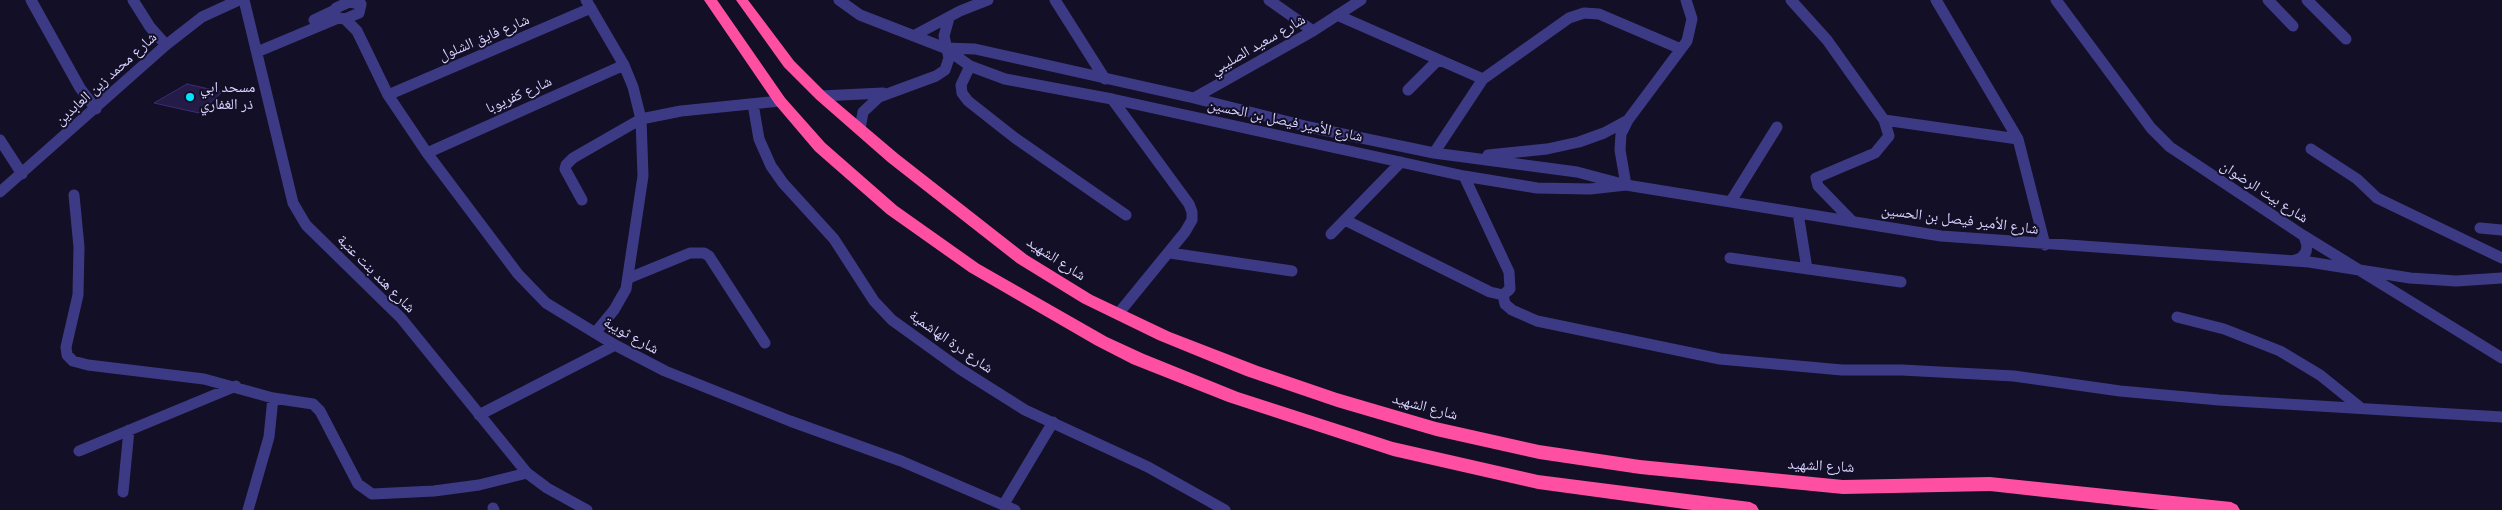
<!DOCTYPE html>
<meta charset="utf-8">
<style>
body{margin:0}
canvas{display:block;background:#130f26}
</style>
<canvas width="2502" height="510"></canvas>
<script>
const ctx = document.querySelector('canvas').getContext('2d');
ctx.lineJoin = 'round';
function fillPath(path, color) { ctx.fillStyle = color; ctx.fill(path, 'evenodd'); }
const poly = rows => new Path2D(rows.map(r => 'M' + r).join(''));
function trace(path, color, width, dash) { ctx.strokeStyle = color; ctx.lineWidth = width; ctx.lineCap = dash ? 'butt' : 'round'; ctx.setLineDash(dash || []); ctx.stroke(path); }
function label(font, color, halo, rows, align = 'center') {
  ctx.font = font + ' Karla,"Noto Naskh Arabic",sans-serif'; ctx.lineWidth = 4; ctx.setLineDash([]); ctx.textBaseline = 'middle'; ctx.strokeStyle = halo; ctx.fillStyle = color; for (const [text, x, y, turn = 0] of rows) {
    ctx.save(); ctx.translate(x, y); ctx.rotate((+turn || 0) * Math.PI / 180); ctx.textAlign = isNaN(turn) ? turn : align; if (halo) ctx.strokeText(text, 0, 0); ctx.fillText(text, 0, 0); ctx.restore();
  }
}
const building = poly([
 [187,84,222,92,199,113,154,103,187,84]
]);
fillPath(building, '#241b47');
trace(building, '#3b2d73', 1);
trace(poly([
 [31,0,80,88,96,109],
 [133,0,150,27,166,45],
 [244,0,293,203,306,225,401,318,527,473,547,488,587,510],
 [586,0,624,65,633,87,641,119,643,176,626,289,614,310,595,333],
 [839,0,860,15,945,48,970,66,1005,79,1112,99,1464,176,1537,188,1590,189,1626,185],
 [1055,0,1105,79],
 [1269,0,1313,31],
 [1791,0,1827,40,1884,120,1889,136,1875,153,1816,178,1818,186,1852,221],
 [1936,0,2018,139,2045,245],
 [2056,0,2151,128,2170,147,2304,236,2502,358],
 [2268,0,2293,26],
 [2307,0,2346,39],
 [349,2,361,4,359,13,345,19,333,17,336,8,349,2],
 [1337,15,1483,79],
 [345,19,357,31,388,95,427,153,518,274,546,303,615,345,665,371,790,421,901,461,1015,510],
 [314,20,333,11],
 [915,35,960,11,988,0],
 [945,48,975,49,1194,98,1309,127,1434,153,1577,172,1626,185,1941,236,2309,262,2410,278,2456,281,2502,278],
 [257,52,336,19],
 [970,66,961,85,962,93,968,101,1015,138,1126,215],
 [1408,90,1438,60],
 [388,95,591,8],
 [821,96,883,93],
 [1194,98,1313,31,1361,0],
 [1112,99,1189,204,1192,212,1192,220,1185,232,1118,314],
 [753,104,759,139,771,166,783,183,834,239,874,301,892,320,960,369,1025,410,1148,467,1225,510],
 [1884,120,2018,139],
 [860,129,863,112,879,97,936,76,945,70,949,58,944,36,949,18],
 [0,140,22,174],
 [2311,149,2357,179,2377,198,2502,258],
 [427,153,624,65],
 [1434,153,1483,79,1569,18,1584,13,1599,14,1681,49],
 [1488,155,1547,149,1579,142,1604,133,1628,120],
 [1626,185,1620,150,1621,134,1628,120,1687,41,1692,19,1686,0],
 [0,192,166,45,202,17,239,0],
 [74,195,79,247,78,295,66,347,67,355,73,361,88,365,204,379,273,398,313,404,320,411,358,484,372,494,434,491,479,485,527,473],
 [582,200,565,169,566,165,573,158,641,119,681,111,780,101],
 [1731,201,1777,127],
 [1798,213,1807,269],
 [1345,220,1490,292,1503,295,1510,289,1509,272,1464,176],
 [2480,228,2502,230],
 [1331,234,1401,162],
 [1170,253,1292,271],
 [1730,258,1901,282],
 [2293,261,2301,258,2306,252,2307,245,2304,236],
 [629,278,690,253,704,253,709,256,765,343],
 [1503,295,1505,304,1512,310,1537,321,1720,359,1842,370,1902,370,2014,376,2120,391,2219,400,2502,417],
 [2177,317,2224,329,2280,351,2320,375,2361,408],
 [479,415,615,345],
 [79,451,236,386],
 [123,492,129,430],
 [1004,504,1053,422],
 [493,508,494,510],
 [248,510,269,437,273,398]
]), '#3d3a85', 11);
fillPath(poly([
 [704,0,717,0,785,98,825,143,897,206,979,264,1107,337,1144,354,1238,392,1393,442,1538,475,1750,502,1756,505,1759,510,1692,510,1538,489,1393,456,1228,402,1132,364,1095,345,969,272,887,214,815,151,775,104,704,0],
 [736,0,748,0,794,61,826,93,898,154,1027,255,1092,295,1170,332,1258,366,1337,393,1436,422,1539,445,1640,460,1843,480,1990,477,2231,502,2237,505,2240,510,2160,510,1990,491,1843,494,1640,474,1539,459,1436,436,1337,407,1246,376,1158,340,1082,303,1017,263,888,162,816,99,784,67,736,0]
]), '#ff4fa3');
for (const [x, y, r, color] of [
 [190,97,5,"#00e5ff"]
]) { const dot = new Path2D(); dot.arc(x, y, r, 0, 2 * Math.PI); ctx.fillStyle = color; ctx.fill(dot); trace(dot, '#130f26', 2); }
label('15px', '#d9d4ff', '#130f26', [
 ["شارع فايق الشلول",484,38,-23],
 ["شارع سعيد الصليبي",1258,45,-30],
 ["شارع محمد زين العابدين",106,79,-42],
 ["شارع كفريوبا",519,95,-24],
 ["شارع الأمير فيصل بن الحسين",1285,121,12],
 ["شارع بيت الرضوان",2264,192,33],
 ["شارع الأمير فيصل بن الحسين",1960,220,7],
 ["شارع الشهيد",1056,259,33],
 ["شارع هند بنت عتبة",376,274,45],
 ["شارع ثويبة",631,336,29],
 ["شارع درة الهاشمية",951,342,35],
 ["شارع الشهيد",1425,407,15],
 ["شارع الشهيد",1821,466,3]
]);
label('15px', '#d9d4ff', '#130f26', [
 ["مسحد ابي",200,88],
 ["ذر الغفاري",200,105]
], 'left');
</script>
